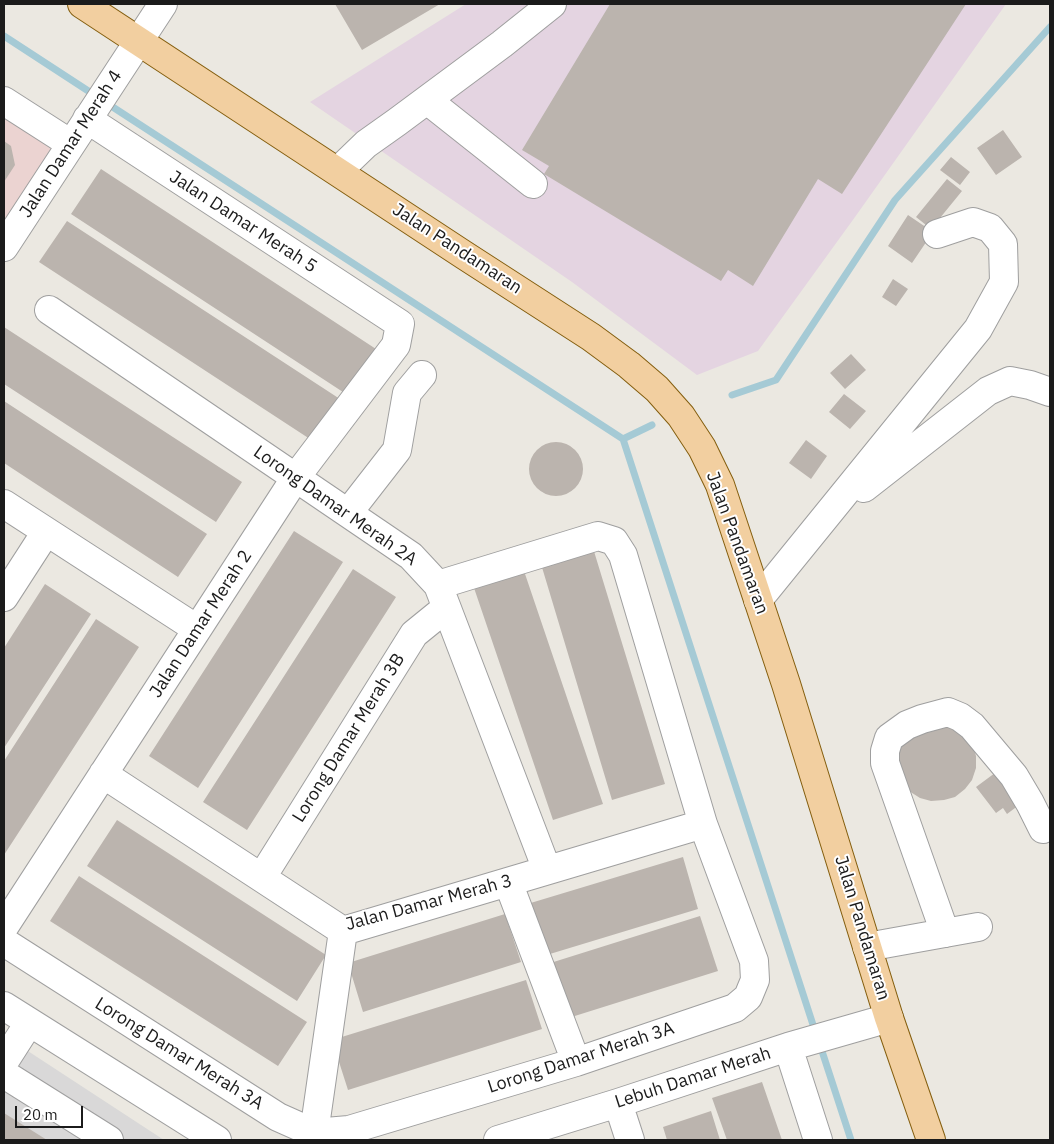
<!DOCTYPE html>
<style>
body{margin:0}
#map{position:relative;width:1054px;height:1144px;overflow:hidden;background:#ebe8e1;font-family:"IBM Plex Sans",sans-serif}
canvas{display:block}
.frame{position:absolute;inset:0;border:5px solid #1b1b1b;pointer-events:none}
.scale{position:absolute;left:15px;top:1106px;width:68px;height:22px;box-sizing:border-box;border:2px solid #1b1b1b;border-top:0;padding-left:6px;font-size:15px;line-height:18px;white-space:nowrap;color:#1b1b1b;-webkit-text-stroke:4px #fff;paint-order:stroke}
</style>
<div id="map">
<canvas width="1054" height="1144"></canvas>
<div class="frame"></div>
<div class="scale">20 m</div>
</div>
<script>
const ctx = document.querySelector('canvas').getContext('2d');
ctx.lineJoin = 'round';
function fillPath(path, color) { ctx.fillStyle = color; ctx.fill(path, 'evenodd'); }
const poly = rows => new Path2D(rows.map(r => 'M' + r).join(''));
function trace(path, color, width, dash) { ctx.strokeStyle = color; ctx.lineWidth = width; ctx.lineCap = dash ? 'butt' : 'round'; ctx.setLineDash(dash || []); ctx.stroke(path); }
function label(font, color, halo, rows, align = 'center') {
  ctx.font = font + ' "IBM Plex Sans",sans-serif'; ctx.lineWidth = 4; ctx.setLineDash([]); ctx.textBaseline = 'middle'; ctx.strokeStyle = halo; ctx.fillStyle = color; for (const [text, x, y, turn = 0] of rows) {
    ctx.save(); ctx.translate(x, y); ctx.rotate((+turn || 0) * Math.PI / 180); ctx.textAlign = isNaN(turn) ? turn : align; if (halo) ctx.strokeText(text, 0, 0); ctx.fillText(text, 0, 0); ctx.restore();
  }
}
fillPath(poly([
 [8,1038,164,1140,4,1140,4,1045]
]), '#d9d8d8');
fillPath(poly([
 [4,115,57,150,4,225]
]), '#ebd3d1');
fillPath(poly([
 [466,4,1006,4,855,217,758,351,697,375,572,282,310,102]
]), '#e4d4e1');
trace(poly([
 [4,36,96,96],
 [105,102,623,439,816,1034],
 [732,395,776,380,895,200,1050,27],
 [623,439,652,425],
 [820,1045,851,1140]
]), '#a5cad5', 7);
fillPath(poly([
 [335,4,440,4,362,50],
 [610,4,966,4,842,194,818,179,753,286,728,270,721,281,544,174,549,166,522,150],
 [1003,130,1022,157,996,175,977,148],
 [4,141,11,146,15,165,4,182],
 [951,157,970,172,960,185,940,170],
 [101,169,376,349,346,394,71,214],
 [947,179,962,191,931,229,916,217],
 [908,215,933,232,912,263,888,246],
 [67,221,343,401,316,443,39,262],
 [893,279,908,289,896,306,882,297],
 [4,327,242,482,216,522,4,384],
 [851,354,866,370,845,389,830,373],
 [844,394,866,411,850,429,829,412],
 [4,401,207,534,178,577,4,463],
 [806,440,827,456,811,479,789,463],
 '529 469a27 27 0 1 1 54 0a27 27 0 1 1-54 0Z',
 [294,531,343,562,198,788,149,756],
 [593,548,665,784,612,800,541,564],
 [523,568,603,804,553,820,473,585],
 [353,569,396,597,247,830,203,802],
 [45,584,91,614,4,748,4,648],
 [96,619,139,647,4,855,4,761],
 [934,720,946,721,973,745,976,756,976,768,972,780,965,789,955,797,944,800,931,801,920,798,909,791,897,771,897,747],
 [999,770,1023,802,1007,814,1003,808,996,813,976,787],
 [117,820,326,955,297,1001,87,866],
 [683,857,698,909,540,957,524,905],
 [79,876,307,1022,278,1066,50,921],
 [505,914,521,962,363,1012,348,963],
 [700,916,718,971,562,1020,544,965],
 [526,980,542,1029,348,1090,332,1040],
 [762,1082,782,1140,727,1140,712,1098],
 [711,1111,720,1140,667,1140,663,1127],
 [4,1113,47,1140,4,1140]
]), '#bbb4ae');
const minor = poly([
 [427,100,533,184],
 [4,101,71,144],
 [338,171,366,144,397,122,502,44,552,4],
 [4,247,163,4],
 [49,310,411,556,438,585,547,870],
 [864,488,988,391,1010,381,1030,385,1050,392],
 [4,504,197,629],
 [348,513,397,450,407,393,422,375],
 [4,597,46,532],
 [758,600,978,329,1004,282,1003,244,990,228,973,222,937,234],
 [103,774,343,931,703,824],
 [262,877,414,634,446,608],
 [508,882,576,1062],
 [4,927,296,477,396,345,400,324,87,119],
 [945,933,885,763,885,751,889,738,907,725,922,719,948,712,960,717,972,726,1014,776,1030,803,1043,829],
 [4,942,278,1117,314,1133,349,1130,576,1062,735,1008,748,997,755,980,754,961,703,824,623,555,614,541,598,536,438,585],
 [867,947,978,927],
 [4,1006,217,1140],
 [788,1047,818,1140],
 [4,1062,29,1023],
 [4,1074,109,1140],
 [618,1103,630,1140],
 [314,1133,343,931],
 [498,1140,618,1103,788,1047,889,1018]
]);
const major = poly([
 [82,4,464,255,591,337,629,365,657,389,681,416,702,448,720,485,786,684,889,1018,931,1140]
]);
trace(minor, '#9f9f9f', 30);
trace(major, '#845e0e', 30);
trace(minor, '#fff', 28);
trace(major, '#f2cfa0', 28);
label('18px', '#1b1b1b', '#fff', [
 ["Jalan Damar Merah 4",71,144,-57],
 ["Jalan Damar Merah 5",243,222,33],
 ["Jalan Pandamaran",457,249,33],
 ["Lorong Damar Merah 2A",335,506,35],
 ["Jalan Pandamaran",737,543,70],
 ["Jalan Damar Merah 2",201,624,-57],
 ["Lorong Damar Merah 3B",349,738,-58],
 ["Jalan Damar Merah 3",429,903,-15],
 ["Jalan Pandamaran",862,928,73],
 ["Lorong Damar Merah 3A",179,1054,32],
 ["Lorong Damar Merah 3A",581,1058,-18],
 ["Lebuh Damar Merah",693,1078,-18]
]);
</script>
